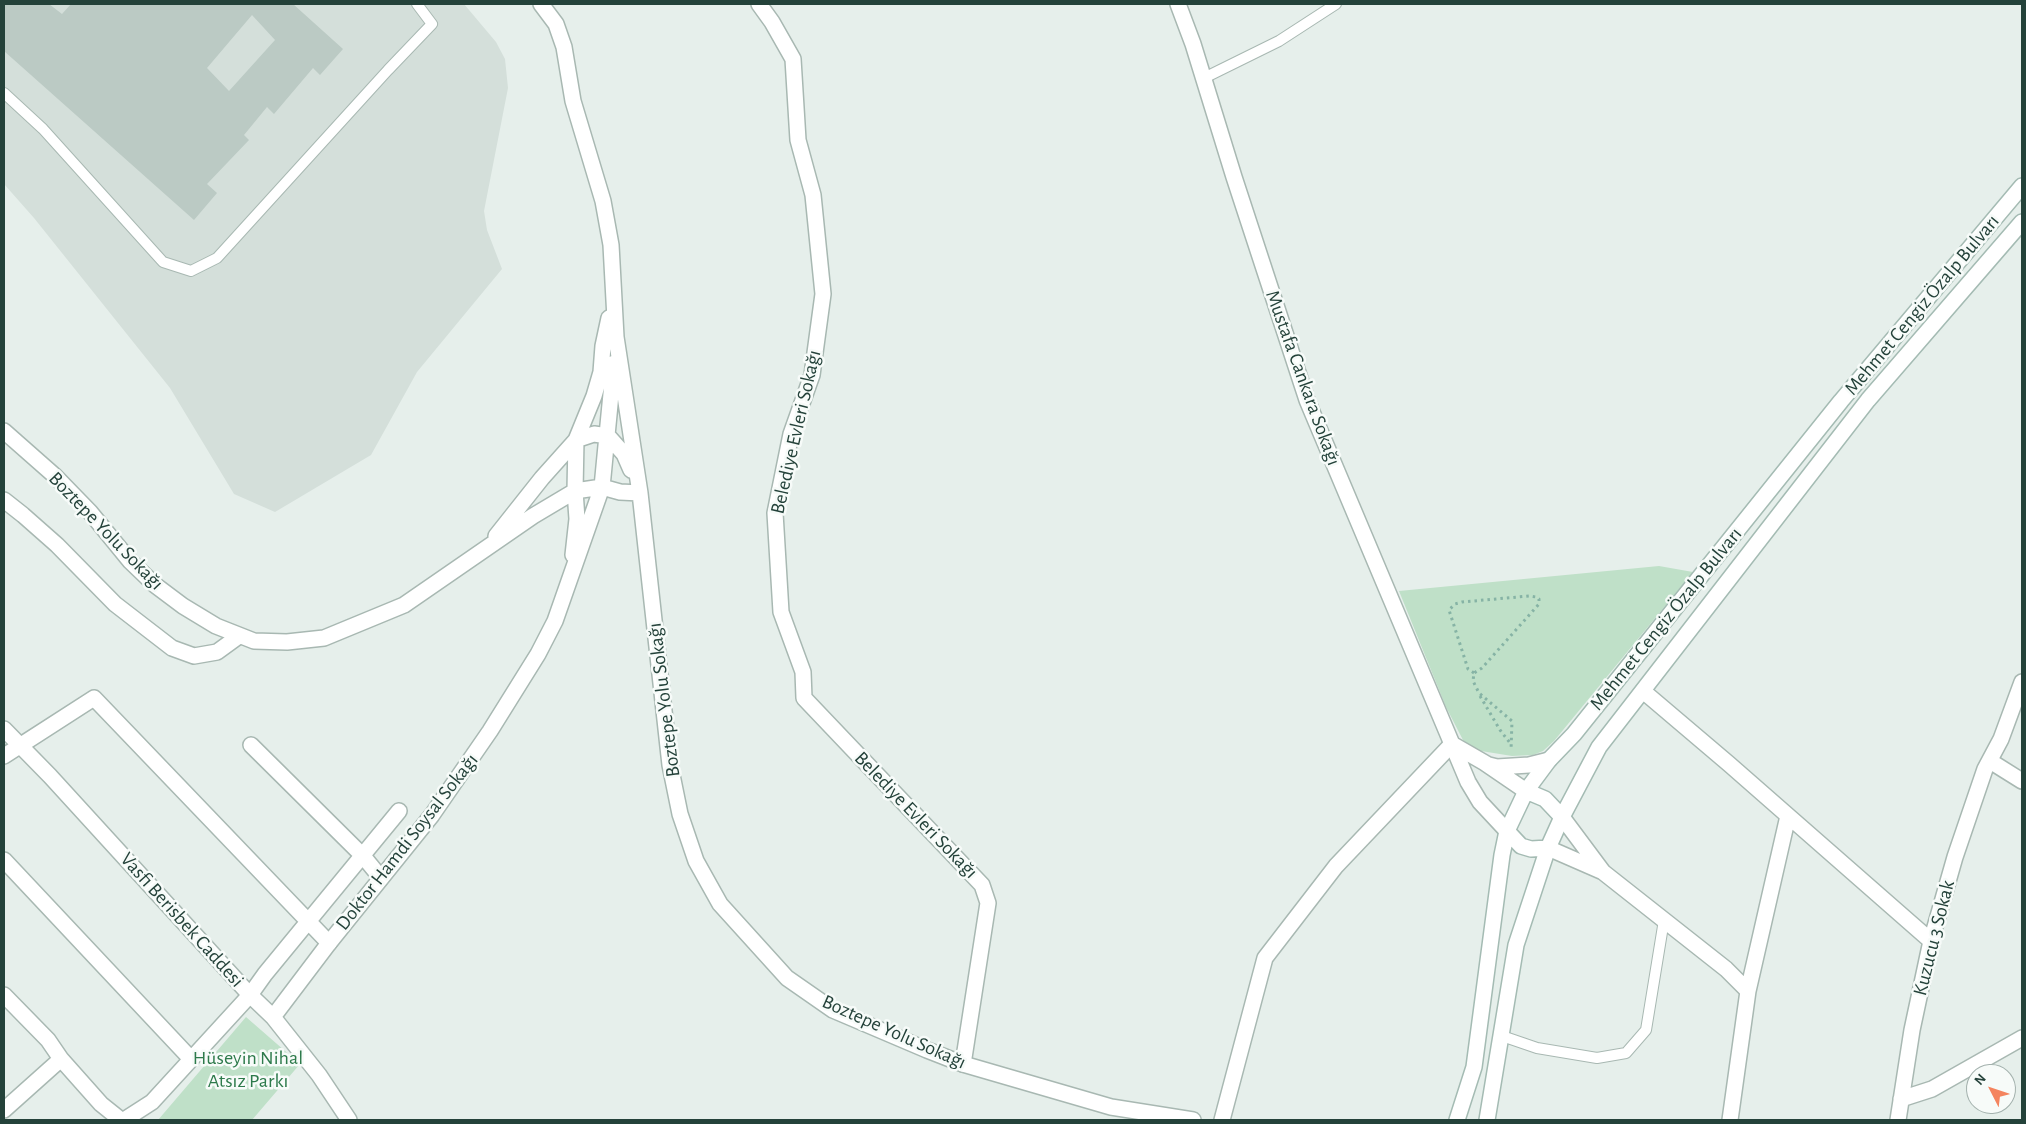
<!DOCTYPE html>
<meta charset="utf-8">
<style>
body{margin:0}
#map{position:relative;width:2026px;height:1124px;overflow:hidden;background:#e6efeb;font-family:"Alegreya Sans",sans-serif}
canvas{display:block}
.frame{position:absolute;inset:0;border:5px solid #24423a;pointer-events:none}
.north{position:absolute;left:1966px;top:1064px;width:50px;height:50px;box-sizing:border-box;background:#f7fbf9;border:1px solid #a3b1ad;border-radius:50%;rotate:311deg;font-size:14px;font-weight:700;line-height:20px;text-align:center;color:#24423a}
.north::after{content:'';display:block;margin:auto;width:18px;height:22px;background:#f4845f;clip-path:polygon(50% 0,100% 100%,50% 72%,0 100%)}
</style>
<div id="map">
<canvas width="2026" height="1124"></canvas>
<div class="frame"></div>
<div class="north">N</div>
</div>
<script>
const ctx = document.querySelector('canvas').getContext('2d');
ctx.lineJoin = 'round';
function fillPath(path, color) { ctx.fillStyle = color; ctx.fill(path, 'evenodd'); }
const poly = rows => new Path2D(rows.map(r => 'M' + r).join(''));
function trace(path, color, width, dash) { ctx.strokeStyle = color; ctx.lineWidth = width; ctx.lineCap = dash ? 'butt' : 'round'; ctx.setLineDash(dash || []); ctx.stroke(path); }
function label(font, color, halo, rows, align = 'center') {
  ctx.font = font + ' "Alegreya Sans",sans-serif'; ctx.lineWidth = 5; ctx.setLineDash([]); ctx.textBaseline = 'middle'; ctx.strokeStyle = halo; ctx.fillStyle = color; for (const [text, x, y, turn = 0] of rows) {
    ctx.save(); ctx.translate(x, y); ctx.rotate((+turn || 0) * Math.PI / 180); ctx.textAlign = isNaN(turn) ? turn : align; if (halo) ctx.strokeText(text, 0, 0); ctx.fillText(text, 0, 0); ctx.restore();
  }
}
fillPath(poly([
 [4,4,464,4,496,42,505,59,508,88,484,211,487,230,502,269,417,372,371,455,275,512,234,494,170,388,34,218,4,184]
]), '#d4dfda');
fillPath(poly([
 [1659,566,1693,572,1554,741,1543,751,1533,755,1512,756,1475,750,1463,740,1446,707,1399,591],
 [246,1017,300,1064,252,1120,158,1120]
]), '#bfe0c8');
fillPath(poly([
 [4,4,49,4,62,14,71,4,293,4,343,49,320,75,313,68,274,114,267,107,244,135,249,140,207,184,217,193,194,220,4,51],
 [252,15,275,40,229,91,207,68]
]), '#bbcac4');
const service = poly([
 [1204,78,1279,41,1336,4],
 [4,93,43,129,163,262,191,271,217,258,388,70,432,24,417,4],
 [1502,1036,1537,1048,1597,1058,1626,1053,1646,1030,1664,920]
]);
const minor = poly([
 [759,4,772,22,793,59,798,140,813,195,823,294,812,375,791,434,775,513,781,612,803,672,804,698,982,885,988,903,963,1064],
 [4,500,23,515,57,545,115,604,172,648,194,656,217,652,239,636],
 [1643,691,1729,764,1931,941],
 [251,745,363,856,381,878],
 [4,756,94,698,329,943],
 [1990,761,2022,781],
 [1548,848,1603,872,1562,817],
 [4,860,191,1059],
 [1603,872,1726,969,1748,991],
 [4,995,48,1040,61,1059],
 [1901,1099,1932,1089,2022,1038],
 [4,1110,61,1059,101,1104,121,1120],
 [124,1120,152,1102,250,995,265,974,399,811],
 [1222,1120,1265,958,1336,866,1452,744],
 [1730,1120,1748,991,1788,816],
 [1898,1120,1912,1030,1931,941,1955,857,1985,769,2001,739,2022,682]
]);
const tertiary = poly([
 [541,4,556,24,564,47,573,101,603,201,611,245,616,337,640,493,670,765,680,814,696,861,720,904,787,978,833,1010,927,1050,963,1064,1111,1107,1193,1120],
 [1178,4,1193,44,1234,177,1307,400,1468,782,1480,802,1507,831],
 [4,431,55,476,90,512,130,561,155,585,183,606,216,626,254,641,287,642,324,638,404,605,533,516,575,491,602,487,620,492,640,493],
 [496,536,542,478,576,440,594,434,608,436,624,454,631,470],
 [573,555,577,519,575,491,576,440,594,396,601,372,603,346,609,318],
 [4,729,50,776,250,995,273,1017,319,1075,349,1120],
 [1452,744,1485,763,1526,791],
 [1489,765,1497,767,1529,765,1549,760],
 [273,1017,329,943,432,815,490,731,538,654,555,621,602,487,614,363]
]);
const secondary = poly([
 [1526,791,1545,799,1562,817],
 [1507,831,1521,846,1531,849,1548,848],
 [1457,1120,1474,1067,1502,855,1507,831,1526,791,1549,760,1574,734,1841,401,2022,186],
 [1487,1120,1516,945,1548,848,1562,817,1599,747,1868,400,2022,222]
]);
trace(service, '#a8b8b2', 12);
trace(minor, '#a8b8b2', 18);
trace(tertiary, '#a8b8b2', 18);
trace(secondary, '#a4bbb3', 18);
trace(poly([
 [1474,673,1468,669,1449,610,1455,604,1462,602,1529,596,1536,597,1539,599,1539,604,1482,668,1474,673,1473,681,1479,693,1512,721,1511,750],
 [1480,696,1500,730,1510,743]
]), '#86b3a5', 3, [2.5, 4]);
trace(service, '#fff', 10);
trace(minor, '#fff', 15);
trace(tertiary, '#fff', 15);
trace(secondary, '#fff', 15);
label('20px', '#24423a', '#f7fbf9', [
 ["Mehmet Cengiz Özalp Bulvarı",1922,305,-50],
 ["Mustafa Cankara Sokağı",1303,378,70],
 ["Belediye Evleri Sokağı",796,432,-77],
 ["Boztepe Yolu Sokağı",106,531,46],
 ["Mehmet Cengiz Özalp Bulvarı",1666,619,-51],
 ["Boztepe Yolu Sokağı",664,700,-97],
 ["Belediye Evleri Sokağı",916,815,46],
 ["Doktor Hamdi Soysal Sokağı",407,842,-52],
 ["Vasfi Berisbek Caddesi",182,920,48],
 ["Kuzucu 3 Sokak",1934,938,-76],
 ["Boztepe Yolu Sokağı",894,1032,24]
]);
label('20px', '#2d7a4b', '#f7fbf9', [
 ["Hüseyin Nihal",248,1058],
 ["Atsız Parkı",248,1081]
]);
</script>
